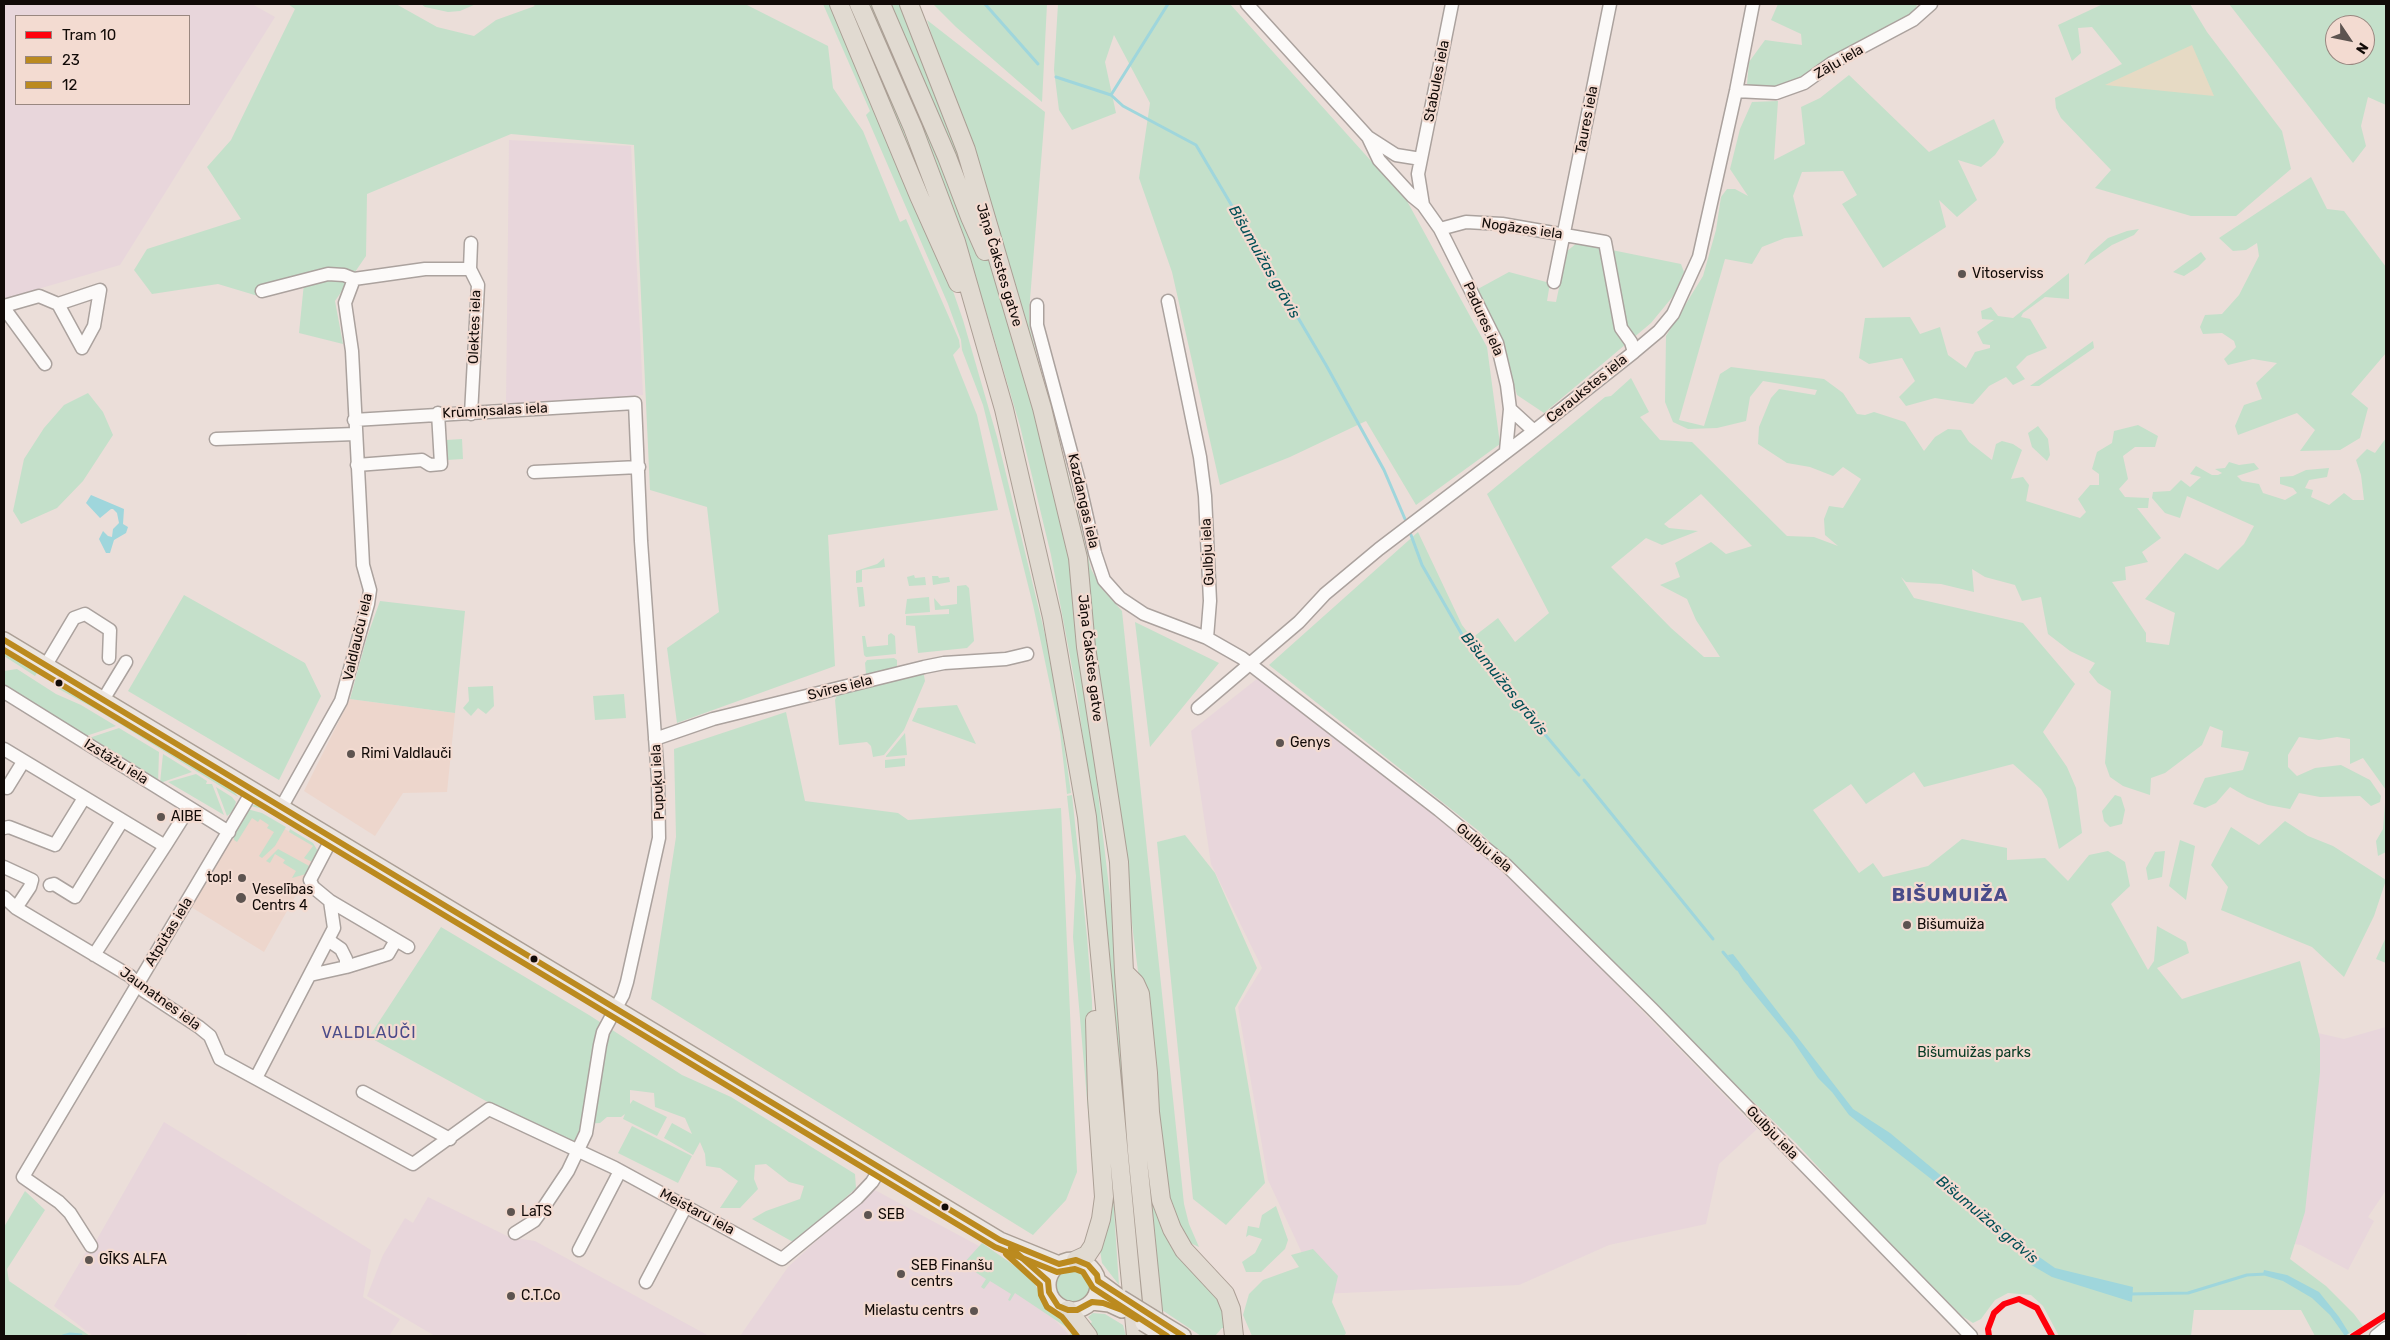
<!DOCTYPE html>
<meta charset="utf-8">
<style>
body{margin:0}
#map{position:relative;width:2390px;height:1340px;overflow:hidden;background:#ebded9;font-family:Rubik,sans-serif}
canvas{display:block}
.frame{position:absolute;inset:0;border:5px solid #110a07;pointer-events:none}
.legend{position:absolute;left:15px;top:15px;width:175px;height:90px;box-sizing:border-box;background:#f3dbd1;border:1px solid #998780;margin:0;padding:6px 9px;list-style:none;font-size:15px;color:#110a07}
.legend li{display:flex;align-items:center;gap:10px;height:25px}
.legend b{width:25px;border:1px solid #998780}
.north{position:absolute;left:2325px;top:15px;width:50px;height:50px;box-sizing:border-box;background:#f3dbd1;border:1px solid #998780;border-radius:50%;rotate:124deg;font-size:14px;font-weight:700;line-height:20px;text-align:center;color:#110a07}
.north::after{content:'';display:block;margin:auto;width:18px;height:22px;background:#5d5450;clip-path:polygon(50% 0,100% 100%,50% 72%,0 100%)}
</style>
<div id="map">
<canvas width="2390" height="1340"></canvas>
<div class="frame"></div>
<ul class="legend">
<li><b style="height:6px;background:#ff000c"></b>Tram 10</li>
<li><b style="height:6px;background:#bb8a1f"></b>23</li>
<li><b style="height:6px;background:#bb8a1f"></b>12</li>
</ul>
<div class="north">N</div>
</div>
<script>
const ctx = document.querySelector('canvas').getContext('2d');
ctx.lineJoin = 'round';
function fillPath(path, color) { ctx.fillStyle = color; ctx.fill(path, 'evenodd'); }
const poly = rows => new Path2D(rows.map(r => 'M' + r).join(''));
function trace(path, color, width, dash) { ctx.strokeStyle = color; ctx.lineWidth = width; ctx.lineCap = dash ? 'butt' : 'round'; ctx.setLineDash(dash || []); ctx.stroke(path); }
function label(font, color, halo, rows, align = 'center') {
  ctx.font = font + ' Rubik,sans-serif'; ctx.lineWidth = 4.5; ctx.setLineDash([]); ctx.textBaseline = 'middle'; ctx.strokeStyle = halo; ctx.fillStyle = color; for (const [text, x, y, turn = 0] of rows) {
    ctx.save(); ctx.translate(x, y); ctx.rotate((+turn || 0) * Math.PI / 180); ctx.textAlign = isNaN(turn) ? turn : align; if (halo) ctx.strokeText(text, 0, 0); ctx.fillText(text, 0, 0); ctx.restore();
  }
}
fillPath(poly([
 [350,699,455,713,447,792,403,793,375,836,304,791],
 [239,806,262,816,311,844,319,854,264,952,183,902]
]), '#edd6cc');
fillPath(poly([
 [4,4,252,4,275,17,120,265,4,299],
 [189,16,189,104,16,104,16,16],
 [509,140,631,146,643,395,506,406],
 [1258,678,1470,840,1524,890,1757,1129,1719,1164,1706,1224,1609,1245,1519,1285,1321,1294,1268,1180,1238,1007,1262,968,1211,864,1191,731],
 [2386,1027,2386,1190,2368,1217,2374,1221,2348,1270,2301,1245,2287,1243,2318,1033,2344,1039],
 [164,1122,371,1250,363,1297,400,1319,389,1336,254,1336,248,1333,245,1336,93,1336,54,1306,86,1252,96,1241],
 [873,1189,992,1253,1070,1336,740,1336,788,1267],
 [428,1197,509,1237,535,1241,709,1336,435,1336,367,1296,383,1255,405,1218,413,1223]
]), '#e8d6db');
fillPath(poly([
 [288,4,396,4,437,27,474,36,496,20,535,6,532,4,745,4,828,46,833,88,863,131,900,222,906,219,959,340,960,347,953,355,977,415,998,510,828,535,835,666,677,723,667,648,719,612,707,507,650,490,634,145,511,134,367,194,366,256,335,301,343,344,299,333,305,273,258,296,218,284,152,294,134,270,147,249,241,219,207,167,231,140,295,9],
 [421,4,476,4,460,11,448,12,425,7],
 [823,4,831,4,944,265,963,320,997,437,1043,626,1054,675,1071,793,1067,794,1060,732,1033,605,983,405,962,350,961,340,948,304,866,115,870,111],
 [845,4,852,4,878,64,939,224],
 [867,4,899,4,955,141,1013,327,1070,554,1116,947,1150,1336,1140,1336,1095,826,1077,694,1051,555,1020,426,985,308,965,249],
 [933,4,1047,4,1042,102,956,27],
 [1058,4,1230,4,1407,201,1487,347,1500,444,1416,505,1366,421,1290,457,1220,485,1172,272,1139,178,1150,103,1114,35,1105,62,1116,113,1072,130,1059,110,1054,70],
 [1778,4,1917,4,1914,16,1785,88,1762,92,1747,84,1749,62,1765,40,1802,45,1801,34,1771,20],
 [2103,4,2190,4,2207,32,2282,131,2291,169,2236,216,2191,216,2095,188,2111,170,2061,118,2056,108,2055,98,2122,64,2092,27,2078,28,2081,53,2072,61,2058,25],
 [2229,4,2386,4,2386,105,2368,97,2361,126,2366,146,2353,163],
 [2335,25,2365,25,2365,55,2335,55],
 [927,20,1045,112,1029,312,1030,329,1069,477,1091,569,1102,589,1122,611,1184,1204,1189,1224,1199,1247,1188,1242,1167,1200,1133,932,1121,815,1103,715,1082,539,1076,510,1062,453],
 [1849,75,1929,152,1994,119,2004,142,1995,155,1981,167,1958,160,1977,200,1957,217,1939,200,1946,227,1883,268,1842,204,1857,195,1843,171,1802,172,1793,196,1803,236,1785,238,1762,247,1752,264,1725,259,1679,420,1704,426,1720,374,1731,367,1824,379,1843,393,1857,414,1865,415,1874,412,1905,422,1924,451,1935,437,1948,429,1961,430,1969,442,1992,460,1996,444,2002,441,2013,444,2022,450,2011,479,2023,477,2029,485,2026,501,2080,518,2086,512,2078,499,2090,485,2099,485,2099,474,2092,469,2097,452,2112,443,2114,431,2138,425,2158,436,2155,447,2135,447,2123,456,2128,479,2119,489,2125,497,2149,498,2148,508,2137,508,2161,538,2142,552,2148,562,2125,567,2126,580,2112,582,2146,633,2146,642,2169,645,2175,613,2145,599,2185,553,2218,570,2244,544,2254,526,2187,496,2180,518,2165,513,2152,498,2153,492,2170,491,2181,480,2190,487,2201,477,2190,474,2196,466,2212,475,2218,475,2222,473,2215,469,2225,468,2229,462,2239,465,2254,463,2259,469,2237,476,2242,481,2259,484,2263,493,2285,500,2297,493,2293,488,2280,484,2280,477,2293,476,2306,470,2329,468,2327,477,2309,480,2305,488,2313,490,2311,497,2329,505,2344,493,2353,500,2364,500,2361,475,2356,460,2367,449,2375,453,2386,438,2386,852,2378,856,2376,841,2383,829,2386,790,2363,758,2350,764,2350,739,2337,737,2319,740,2299,737,2288,755,2288,767,2297,776,2315,768,2341,765,2370,780,2381,796,2380,802,2371,806,2360,796,2320,797,2299,793,2290,809,2268,805,2247,797,2230,787,2216,803,2205,808,2193,804,2205,778,2243,770,2249,752,2221,747,2223,731,2210,726,2202,745,2165,773,2151,778,2150,795,2123,786,2110,777,2105,763,2111,691,2098,683,2089,672,2095,663,2070,651,2048,634,2041,597,2022,601,2015,585,1985,577,1972,569,1974,592,1941,584,1906,582,1901,577,1914,598,2023,623,2075,684,2043,732,2067,767,2076,788,2082,833,2059,849,2047,799,2041,789,2013,764,1924,787,1914,772,1866,804,1851,784,1813,810,1859,873,1873,863,1883,877,1928,866,1962,839,2007,848,2007,860,2045,858,2068,881,2089,855,2108,851,2125,862,2130,886,2111,904,2148,970,2154,961,2157,926,2186,942,2189,953,2157,968,2182,999,2300,961,2320,1039,2320,1072,2305,1212,2290,1259,2326,1286,2354,1314,2363,1326,2345,1336,2315,1336,2301,1310,2194,1310,2191,1336,2059,1336,2043,1306,2031,1295,2008,1293,1995,1300,1981,1319,1973,1323,1962,1316,1863,1216,1796,1143,1644,996,1480,832,1269,665,1418,532,1462,625,1472,638,1498,618,1515,642,1549,613,1487,494,1605,397,1611,396,1631,378,1649,412,1640,417,1660,440,1692,442,1787,536,1814,537,1838,546,1825,535,1824,519,1829,506,1843,508,1861,479,1843,467,1833,476,1810,467,1787,463,1758,444,1759,427,1771,398,1779,389,1815,395,1817,390,1763,381,1750,397,1746,421,1717,428,1688,429,1673,422,1665,402,1666,336,1703,276,1716,230,1721,197,1727,189,1735,189,1748,196,1730,169,1740,129,1752,102,1778,101,1774,160,1805,144,1801,107,1820,98],
 [1701,494,1752,546,1726,554,1711,542,1675,563,1680,577,1660,585,1687,599,1696,620,1720,657,1704,657,1671,628,1611,567,1646,538,1662,545,1698,531,1669,528,1664,524],
 [2311,177,2327,209,2344,211,2386,267,2386,353,2351,394,2368,408,2360,438,2340,450,2300,451,2315,430,2297,413,2238,435,2235,426,2244,405,2262,399,2256,383,2277,363,2253,359,2228,365,2224,359,2236,347,2234,341,2222,333,2203,334,2200,327,2205,315,2222,314,2239,295,2259,256,2257,243,2246,250,2233,251,2219,238],
 [2139,229,2134,235,2112,245,2084,265,2091,253,2108,238,2127,231],
 [1577,243,1681,264,1684,272,1674,295,1651,323,1544,413,1517,395,1503,348,1476,290,1509,272,1550,283,1547,301,1556,302,1567,251],
 [2201,252,2206,259,2198,267,2184,276,2173,272],
 [2069,273,2069,299,2045,297,2023,313,2021,317,2030,319,2047,348,2027,356,2016,367,2025,379,2013,385,2006,377,1989,386,1973,404,1935,398,1906,406,1899,397,1915,381,1902,358,1869,364,1859,358,1865,318,1910,317,1920,334,1940,327,1948,355,1966,368,1975,352,1990,348,1990,345,1983,344,1977,332,1994,320,1982,319,1981,311,1991,307,1998,316,2013,318],
 [2093,341,2094,348,2039,386,2030,386],
 [88,393,103,412,113,435,83,481,57,508,21,524,13,511,24,459,44,428,64,405],
 [2038,426,2048,439,2050,455,2047,461,2032,447,2028,433],
 [462,439,463,459,447,460,446,440],
 [884,558,885,567,862,570,862,582,856,583,856,571,877,564],
 [914,575,915,578,925,577,926,585,909,586,907,577],
 [932,576,938,576,939,578,949,577,950,582,933,585],
 [966,585,969,588,974,641,967,648,918,653,915,626,906,625,906,616,949,614,949,609,935,610,934,598,941,606,957,604,957,586],
 [857,587,863,587,865,606,859,607],
 [184,595,305,663,321,696,279,780,128,691],
 [929,597,930,612,905,614,907,599],
 [380,601,465,611,455,713,350,699,367,637],
 [1135,622,1219,663,1150,747],
 [891,633,895,636,896,654,866,657,864,655,862,636,865,636,867,647,888,645,888,635],
 [4,651,37,673,35,676,4,656],
 [894,658,897,660,897,668,866,674,865,663,867,660],
 [17,669,56,694,81,705,116,726,83,737,4,687,4,671],
 [923,670,925,681,904,730,884,755,873,757,871,746,867,742,839,745,835,700,837,695,841,692],
 [60,685,105,710,231,787,238,797,99,711,57,688],
 [493,686,494,706,486,714,478,708,471,716,463,708,469,701,468,687],
 [624,694,626,718,595,720,593,696],
 [957,705,976,744,912,721,918,708],
 [786,712,805,801,898,813,908,820,1061,808,1077,1172,1066,1200,1033,1235,651,999,676,837,674,749],
 [119,728,159,752,158,784,86,739],
 [905,733,907,755,886,757,886,756],
 [163,754,192,772,160,783],
 [905,758,905,766,885,768,885,760],
 [196,774,207,781,206,784,212,784,224,815,168,782],
 [216,787,232,797,236,802,233,811,227,816],
 [1072,795,1087,937,1092,1001,1097,1215,1073,937,1076,876,1067,796],
 [2115,795,2121,797,2125,810,2122,824,2110,827,2104,821,2102,811],
 [257,804,294,823,293,826,263,809,251,806],
 [247,809,262,813,286,827,275,846,262,858,259,856,274,832,267,828,269,825,260,819,258,822,252,818,237,842,234,840,233,835],
 [2285,821,2308,836,2333,846,2386,880,2374,916,2344,977,2312,947,2221,910,2228,887,2211,865,2231,827,2259,845],
 [290,829,313,843,319,853,314,863,304,858,313,846,289,832],
 [1185,835,1215,873,1257,968,1235,1008,1265,1183,1226,1225,1193,1199,1157,842],
 [2180,840,2195,846,2186,900,2169,886],
 [278,849,311,867,309,870,306,874,292,878,296,871,283,863,285,860,275,854,270,863,266,861],
 [2165,851,2162,877,2148,880,2146,868,2155,852],
 [441,927,589,1015,682,1075,731,1097,855,1174,856,1188,816,1225,793,1242,752,1219,766,1211,800,1199,804,1186,789,1182,766,1164,755,1165,754,1179,758,1189,740,1208,720,1208,738,1181,720,1168,706,1166,705,1154,700,1142,693,1155,664,1138,672,1123,692,1134,685,1118,655,1107,654,1093,630,1090,630,1104,633,1100,667,1117,657,1136,623,1119,625,1114,621,1117,607,1117,600,1123,582,1124,574,1142,495,1106,369,1037],
 [2386,937,2386,963,2376,959],
 [632,1126,692,1156,678,1183,618,1153],
 [1148,1162,1153,1187,1222,1302,1226,1328,1222,1328,1215,1336,1201,1336,1162,1310],
 [1108,1165,1111,1167,1119,1285,1102,1263,1100,1250],
 [25,1191,45,1210,7,1269,9,1281,90,1336,4,1336,4,1227],
 [1276,1206,1288,1240,1285,1249,1261,1272,1246,1272,1242,1262,1255,1253,1262,1239,1249,1235,1246,1237,1248,1226,1259,1228,1262,1215],
 [982,1243,1032,1278,1046,1307,1067,1321,1077,1336,1069,1336,1072,1331,1015,1293,1010,1301,1008,1300,1011,1294,990,1281,984,1289,981,1287,986,1279,963,1264],
 [1313,1249,1338,1276,1332,1302,1346,1333,1344,1336,1252,1336,1243,1315,1249,1294,1263,1280,1299,1267,1291,1255],
 '1053 1284a19 19 0 1 1 38 0a19 19 0 1 1-38 0Z',
 [1093,1313,1105,1314,1123,1325,1126,1336,1095,1336,1089,1325,1092,1322,1088,1317]
]), '#c4e0ca');
fillPath(poly([
 [2192,45,2214,96,2105,85]
]), '#e6dac4');
fillPath(poly([
 [91,495,124,509,123,524,128,527,126,533,114,540,110,553,106,553,99,539,103,531,108,536,112,537,113,529,119,523,117,513,113,509,111,509,100,518,86,503],
 [1733,954,1853,1109,1890,1133,2035,1254,2055,1268,2133,1287,2132,1302,2052,1277,2033,1266,1962,1203,1849,1115,1832,1092,1818,1078,1793,1041,1743,980,1728,955],
 [2264,1270,2287,1275,2319,1292,2339,1317,2349,1333,2345,1336,2330,1315,2312,1298,2283,1281,2266,1276,2263,1274]
]), '#9fd6dc');
trace(poly([
 [985,4,1038,64],
 [1056,77,1111,95,1123,106,1196,145,1326,365,1384,470,1405,519],
 [1111,95,1168,4],
 [1411,535,1422,565,1464,638,1579,775],
 [1584,780,1713,939],
 [1723,952,1737,969],
 [2130,1294,2188,1293,2247,1275,2266,1274],
 [63,1336,70,1334,81,1335]
]), '#9fd6dc', 3);
const minor = poly([
 [1247,4,1368,137,1396,155,1421,159],
 [1736,91,1776,93,1804,83,1832,63,1913,20,1931,4],
 [1368,137,1379,160,1412,196,1423,205,1440,229,1497,343,1507,385,1510,409,1534,431],
 [1423,205,1418,174,1452,4],
 [1440,229,1466,222,1502,224,1605,242,1621,328,1631,342,1634,352],
 [471,243,470,269,478,285,471,414],
 [1554,282,1610,4],
 [262,291,328,274,344,275,354,279,425,269,470,269],
 [1168,301,1200,457,1205,496,1210,601,1207,638],
 [58,304,82,348],
 [1037,305,1037,325,1078,478,1095,553,1104,580,1120,598,1144,614,1207,638,1242,658,1439,810,1506,865,1652,1009,1971,1336],
 [4,306,39,296,58,304,100,290,94,326,82,348],
 [4,308,45,364],
 [354,420,635,403,641,541,658,779,659,838,627,982,623,995,603,1032,600,1045,586,1133,568,1171,542,1210,534,1221,515,1233],
 [216,439,355,434],
 [1506,451,1510,409],
 [357,465,422,460,430,465,441,464,438,413],
 [534,472,639,467],
 [46,665,74,618,85,614,110,630,109,658],
 [4,692,229,832],
 [103,700,126,662],
 [1198,708,1299,622,1325,594,1379,549,1534,431,1634,352,1659,331,1673,314,1699,257,1736,91,1753,4],
 [655,739,713,719,924,667,944,663,1006,659,1027,654],
 [4,749,165,846,189,808],
 [4,786,7,788,23,762],
 [281,808,341,701,368,604,370,590,363,565,352,351,345,303,354,279],
 [4,828,9,827,55,845,84,798],
 [4,867,32,880,30,887,16,908],
 [50,885,54,884,75,897,122,821],
 [4,897,16,908,130,976,144,991,199,1027,210,1036,220,1059,413,1164,489,1109,615,1168,782,1259,857,1198,872,1182,880,1169],
 [330,901,408,947],
 [328,940,341,949,346,959,346,967],
 [94,955,165,846],
 [310,975,346,967,388,954,396,940],
 [256,1078,334,928,330,901,313,887,310,880,332,838],
 [363,1092,450,1139],
 [91,1246,70,1213,59,1202,23,1177,253,790],
 [579,1250,620,1171],
 [646,1282,686,1206],
 [2376,1336,2386,1328]
]);
const major = poly([
 [4,640,1000,1240,1059,1264],
 [1015,1251,1048,1281],
 '1048 1285a25 25 0 1 1 50 0a25 25 0 1 1-50 0Z',
 [1098,1281,1121,1298],
 [1092,1302,1109,1304,1122,1310],
 [1163,1324,1183,1336]
]);
const highway = poly([
 [839,4,919,196,958,283],
 [859,4,913,128,956,242,1004,409,1052,617,1087,817,1136,1336],
 [881,4,947,157,970,217,985,251],
 [909,4,966,150,1042,408,1078,558,1086,647,1119,862,1124,972,1137,1151,1155,1331],
 [1124,972,1135,983,1140,994,1148,1073,1150,1112,1161,1200,1172,1229,1184,1250,1225,1294,1231,1309,1234,1336],
 [1076,1260,1087,1255,1093,1246,1101,1219,1104,1197,1097,1098,1095,1020],
 [1068,1310,1088,1336]
]);
trace(minor, '#aba29e', 15);
trace(major, '#ab9f95', 18);
trace(highway, '#ab9f95', 20);
trace(minor, '#fcfaf9', 12);
trace(major, '#ece6e1', 15);
trace(highway, '#e1dad1', 18);
const majorBridge = poly([
 [1121,1298,1163,1324],
 [1143,1323,1164,1336]
]);
trace(majorBridge, '#ab9f95', 18, []);
trace(majorBridge, '#ece6e1', 15);
trace(poly([
 [4,640,1000,1240,1059,1264,1076,1260,1088,1265,1097,1275,1098,1281,1183,1336],
 [1011,1248,1048,1281,1049,1292,1058,1306,1068,1310,1077,1310,1092,1302,1103,1303,1122,1310,1137,1319]
]), '#bb8a1f', 6);
trace(poly([
 [4,650,995,1247,1057,1272,1075,1269,1083,1272,1093,1288,1167,1336],
 [1006,1254,1040,1285,1041,1295,1047,1307,1062,1317,1077,1336]
]), '#bb8a1f', 6);
trace(poly([
 [1989,1336,1988,1329,1994,1313,2004,1304,2019,1299,2037,1308,2052,1336],
 [2353,1336,2386,1315]
]), '#ff000c', 6);
for (const [x, y, r, color] of [
 [1962,274,5,"#5d5450"],
 [59,683,4.5,"#110a07"],
 [1280,743,5,"#5d5450"],
 [351,754,5,"#5d5450"],
 [161,817,5,"#5d5450"],
 [242,878,5,"#5d5450"],
 [241,898,6,"#5d5450"],
 [1907,925,5,"#5d5450"],
 [534,959,4.5,"#110a07"],
 [945,1207,4.5,"#110a07"],
 [511,1212,5,"#5d5450"],
 [868,1215,5,"#5d5450"],
 [89,1260,5,"#5d5450"],
 [901,1274,5,"#5d5450"],
 [511,1296,5,"#5d5450"],
 [974,1311,5,"#5d5450"]
]) { const dot = new Path2D(); dot.arc(x, y, r, 0, 2 * Math.PI); ctx.fillStyle = color; ctx.fill(dot); trace(dot, '#f3dbd1', 2); }
label('14px', '#110a07', '#f3dbd1', [
 ["Zāļu iela",1839,62,-30],
 ["Stabules iela",1437,81,-79],
 ["Taures iela",1587,120,-79],
 ["Nogāzes iela",1522,229,8],
 ["Jāņa Čakstes gatve",999,265,73],
 ["Padures iela",1483,319,66],
 ["Olektes iela",475,327,-88],
 ["Ceraukstes iela",1587,389,-39],
 ["Krūmiņsalas iela",495,411,-3],
 ["Kazdangas iela",1083,501,77],
 ["Gulbju iela",1208,552,-93],
 ["Valdlauču iela",358,637,-77],
 ["Jāņa Čakstes gatve",1090,658,83],
 ["Svīres iela",840,688,-14],
 ["Izstāžu iela",116,762,32],
 ["Pupuķu iela",658,782,-93],
 ["Gulbju iela",1484,848,40],
 ["Atpūtas iela",169,932,-59],
 ["Jaunatnes iela",160,999,36],
 ["Gulbju iela",1772,1133,46],
 ["Meistaru iela",697,1212,28]
]);
label('14px', '#110a07', '#f3dbd1', [
 ["Vitoserviss",1972,274],
 ["Genys",1290,743],
 ["Rimi Valdlauči",361,754],
 ["AIBE",171,817],
 ["top!",232,878,"right"],
 ["Veselības",252,890],
 ["Centrs 4",252,906],
 ["Bišumuiža",1917,925],
 ["LaTS",521,1212],
 ["SEB",878,1215],
 ["GĪKS ALFA",99,1260],
 ["SEB Finanšu",911,1266],
 ["centrs",911,1282],
 ["C.T.Co",521,1296],
 ["Mielastu centrs",964,1311,"right"]
], 'left');
label('14px', '#063b24', '#f3dbd1', [
 ["Bišumuižas parks",1974,1053]
]);
label('italic 15px', '#004f56', '#f3dbd1', [
 ["Bišumuižas grāvis",1264,262,60],
 ["Bišumuižas grāvis",1504,684,51],
 ["Bišumuižas grāvis",1987,1220,40]
]);
ctx.letterSpacing = '1px';
label('16px', '#4a4b89', '#f3dbd1', [
 ["VALDLAUČI",369,1033]
]);
ctx.letterSpacing = '0px';
ctx.letterSpacing = '1px';
label('bold 19px', '#4a4b89', '#f3dbd1', [
 ["BIŠUMUIŽA",1950,896]
]);
ctx.letterSpacing = '0px';
</script>
